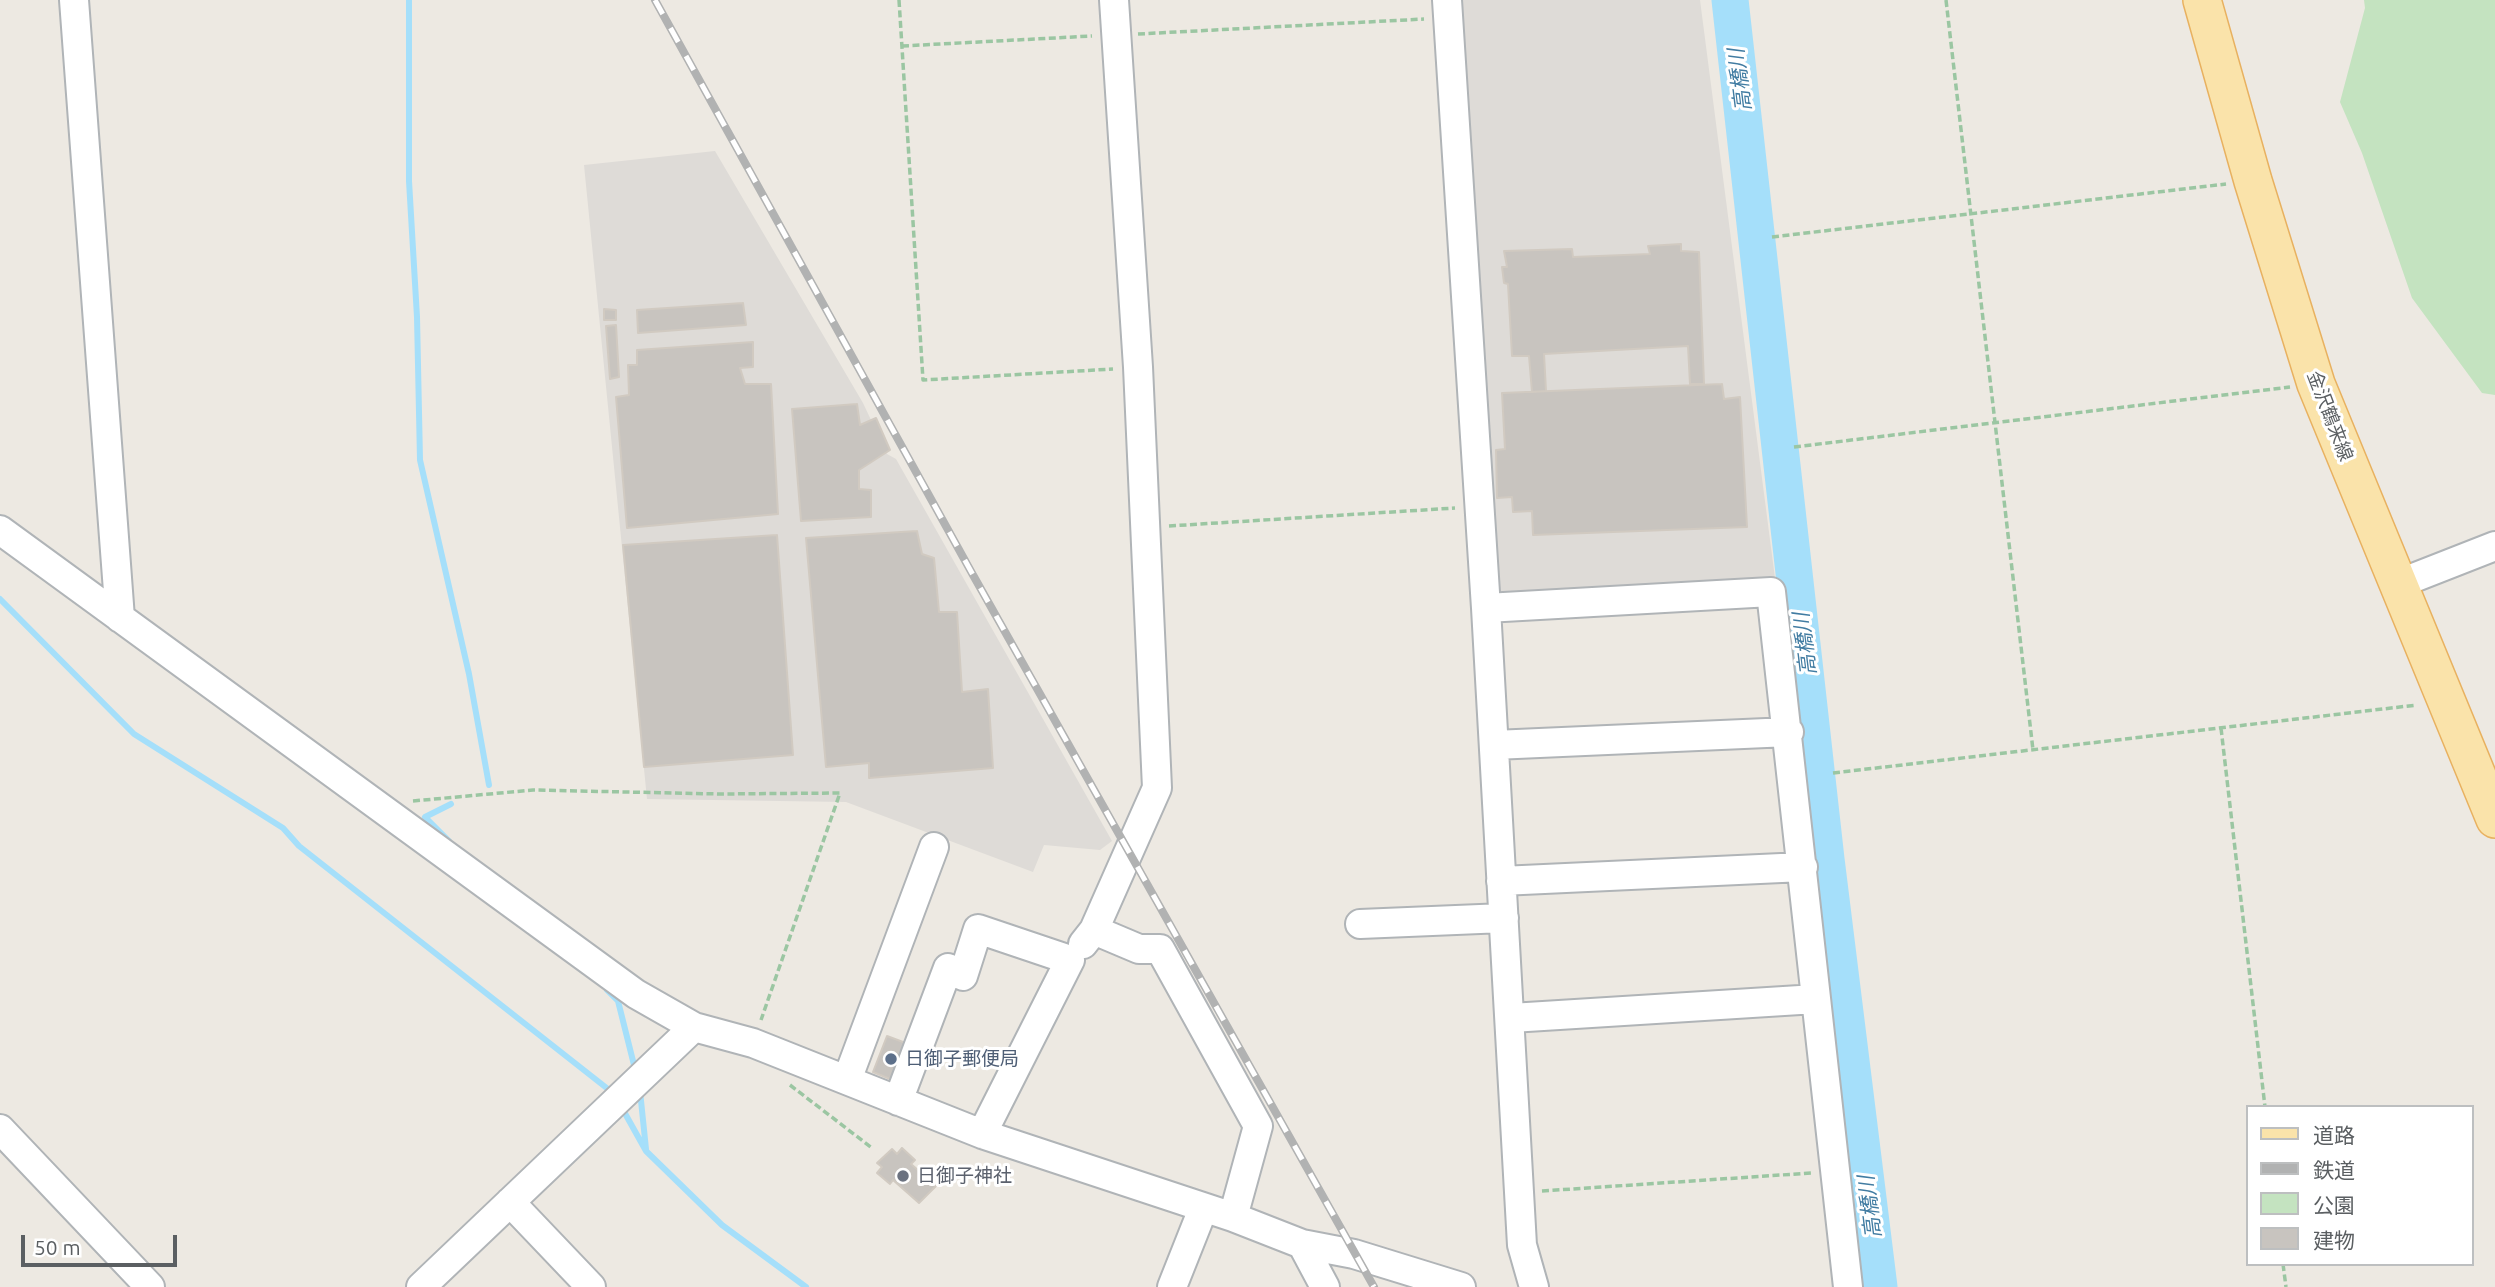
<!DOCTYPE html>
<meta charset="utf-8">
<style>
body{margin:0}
#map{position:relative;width:2495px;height:1287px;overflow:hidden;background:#ede9e2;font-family:Ubuntu,"Noto Sans JP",sans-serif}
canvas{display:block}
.legend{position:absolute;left:2246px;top:1105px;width:228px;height:161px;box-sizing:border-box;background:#fff;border:2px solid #bdbfc0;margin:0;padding:9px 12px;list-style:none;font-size:21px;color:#5b5f62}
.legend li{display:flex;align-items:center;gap:14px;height:35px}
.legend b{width:35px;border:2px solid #bdbfc0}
.scale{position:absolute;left:21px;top:1235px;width:156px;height:32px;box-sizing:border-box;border:4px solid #5b5f62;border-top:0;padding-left:9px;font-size:21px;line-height:24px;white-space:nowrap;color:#5b5f62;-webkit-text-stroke:5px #fff;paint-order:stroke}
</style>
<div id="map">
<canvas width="2495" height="1287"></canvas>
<ul class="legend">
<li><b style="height:9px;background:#fae3aa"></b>道路</li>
<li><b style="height:9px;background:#b1b2b2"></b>鉄道</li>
<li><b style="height:19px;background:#c4e3c0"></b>公園</li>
<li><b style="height:19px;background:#c8c4bf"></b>建物</li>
</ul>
<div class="scale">50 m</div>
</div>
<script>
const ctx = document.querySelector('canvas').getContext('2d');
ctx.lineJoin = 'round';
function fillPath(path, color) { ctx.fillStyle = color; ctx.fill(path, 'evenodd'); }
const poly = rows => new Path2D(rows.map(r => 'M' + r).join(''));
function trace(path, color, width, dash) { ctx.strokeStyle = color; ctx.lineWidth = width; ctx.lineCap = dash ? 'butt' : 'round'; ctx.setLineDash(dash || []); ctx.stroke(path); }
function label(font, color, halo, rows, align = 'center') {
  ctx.font = font + ' Ubuntu,"Noto Sans JP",sans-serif'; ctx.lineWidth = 6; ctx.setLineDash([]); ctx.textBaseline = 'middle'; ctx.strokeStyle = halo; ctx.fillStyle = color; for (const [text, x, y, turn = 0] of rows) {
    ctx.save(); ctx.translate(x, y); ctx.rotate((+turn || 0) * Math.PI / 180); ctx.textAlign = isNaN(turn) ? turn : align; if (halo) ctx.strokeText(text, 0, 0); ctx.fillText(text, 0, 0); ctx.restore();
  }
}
fillPath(poly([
 [1461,0,1700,0,1776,586,1507,599,1493,587],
 [715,151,863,403,887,454,896,459,1112,841,1100,850,1044,845,1033,872,846,802,647,799,584,165]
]), '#dedbd7');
fillPath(poly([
 [2364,0,2495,0,2495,395,2482,393,2412,298,2362,153,2340,102,2365,8]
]), '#c4e3c0');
trace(poly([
 [409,0,409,181,417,317,420,460,469,674,489,785],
 [0,599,134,734,283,828,299,846,613,1093],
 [449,841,425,817,451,804],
 [607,990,618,1001,636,1073],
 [640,1091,646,1149],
 [622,1108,646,1151,722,1225,806,1287]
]), '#a5dffa', 6);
trace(poly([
 [1730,0,1826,859,1879,1287]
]), '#a5dffa', 37);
const building = poly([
 [1681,244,1681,251,1699,252,1704,384,1690,384,1688,346,1544,354,1546,391,1532,392,1529,356,1512,356,1508,284,1504,283,1502,267,1507,267,1504,251,1572,249,1573,257,1650,254,1648,246,1681,244],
 [743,303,746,325,638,333,637,310,743,303],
 [604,309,616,310,616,320,604,320,604,309],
 [616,325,619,377,610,379,606,326,616,325],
 [753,342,753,367,740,368,745,384,771,384,778,514,627,528,616,397,629,395,628,365,637,365,637,350,753,342],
 [1722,384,1724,399,1740,397,1747,527,1533,535,1532,511,1513,512,1512,497,1497,498,1496,450,1505,449,1502,393,1722,384],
 [857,404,860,425,876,418,890,450,859,470,859,489,871,490,871,517,801,521,792,409,857,404],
 [917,531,922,554,934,558,939,612,957,612,962,692,988,689,993,768,869,778,869,763,826,767,806,538,917,531],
 [777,535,793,755,644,767,623,545,777,535],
 [887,1036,911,1045,895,1081,873,1072,887,1036],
 [902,1148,915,1160,911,1164,936,1186,919,1203,893,1180,890,1184,877,1173,882,1167,877,1163,892,1149,897,1154,902,1148]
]);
fillPath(building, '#c8c4bf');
trace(building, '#d1cac1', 2);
const minor = poly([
 [74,0,120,618],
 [1447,0,1486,608,1771,592,1848,1287],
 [0,530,636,994,694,1027,753,1043,982,1134,1233,1217,1302,1244,1354,1254,1461,1287],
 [2398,584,2495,546],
 [1486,608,1522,1245,1534,1287],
 [1494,745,1789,732],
 [1501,881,1803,867],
 [1360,924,1504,918],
 [1094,930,1157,788,1138,367,1114,0],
 [1083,944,1094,930,1139,949,1160,949,1258,1126,1233,1217],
 [1511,1018,1816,999],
 [847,1080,934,847],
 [898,1101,948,968,963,976,978,929,1070,960,982,1134],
 [0,1129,150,1287],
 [510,1202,591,1287],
 [1302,1244,1325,1287],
 [421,1287,694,1027],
 [1172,1287,1203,1209]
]);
const major = poly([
 [2202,0,2253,181,2316,384,2495,819]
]);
trace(minor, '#b0b4b7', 32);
trace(major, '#e8b160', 40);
trace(poly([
 [899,0,923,380,1113,369],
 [1946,0,2033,750],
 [1138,34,1424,19],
 [902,46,1092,36],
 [1772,237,2226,184],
 [1794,447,2290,387],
 [1169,526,1455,508],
 [2221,728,2265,1107],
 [1833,773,2417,705],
 [413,801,533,790,720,794,840,793,761,1020],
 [790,1085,872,1148],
 [1542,1191,1811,1173],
 [2283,1264,2286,1287]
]), '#9bc6a2', 3.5, [7, 3.5]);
trace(minor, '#fff', 28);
trace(major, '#fae3aa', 37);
const rail = poly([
 [655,0,973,575,1374,1287]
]);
trace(rail, '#b1b2b2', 8);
trace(rail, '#fff', 5, [16]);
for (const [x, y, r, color] of [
 [891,1059,7,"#5c6f8a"],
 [903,1176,7,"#6b7280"]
]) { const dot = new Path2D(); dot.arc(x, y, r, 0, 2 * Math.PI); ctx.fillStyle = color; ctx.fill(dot); trace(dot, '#fff', 2.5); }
label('19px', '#5b5f62', '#fff', [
 ["金沢鶴来線",2330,416,69]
]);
label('19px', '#4e5e75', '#fff', [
 ["日御子郵便局",905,1059]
], 'left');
label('19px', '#5b616d', '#fff', [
 ["日御子神社",917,1176]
], 'left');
label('italic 21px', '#417ca2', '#fff', [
 ["高橋川",1740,80,-97],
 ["高橋川",1805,644,-97],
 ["高橋川",1870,1207,-97]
]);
</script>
